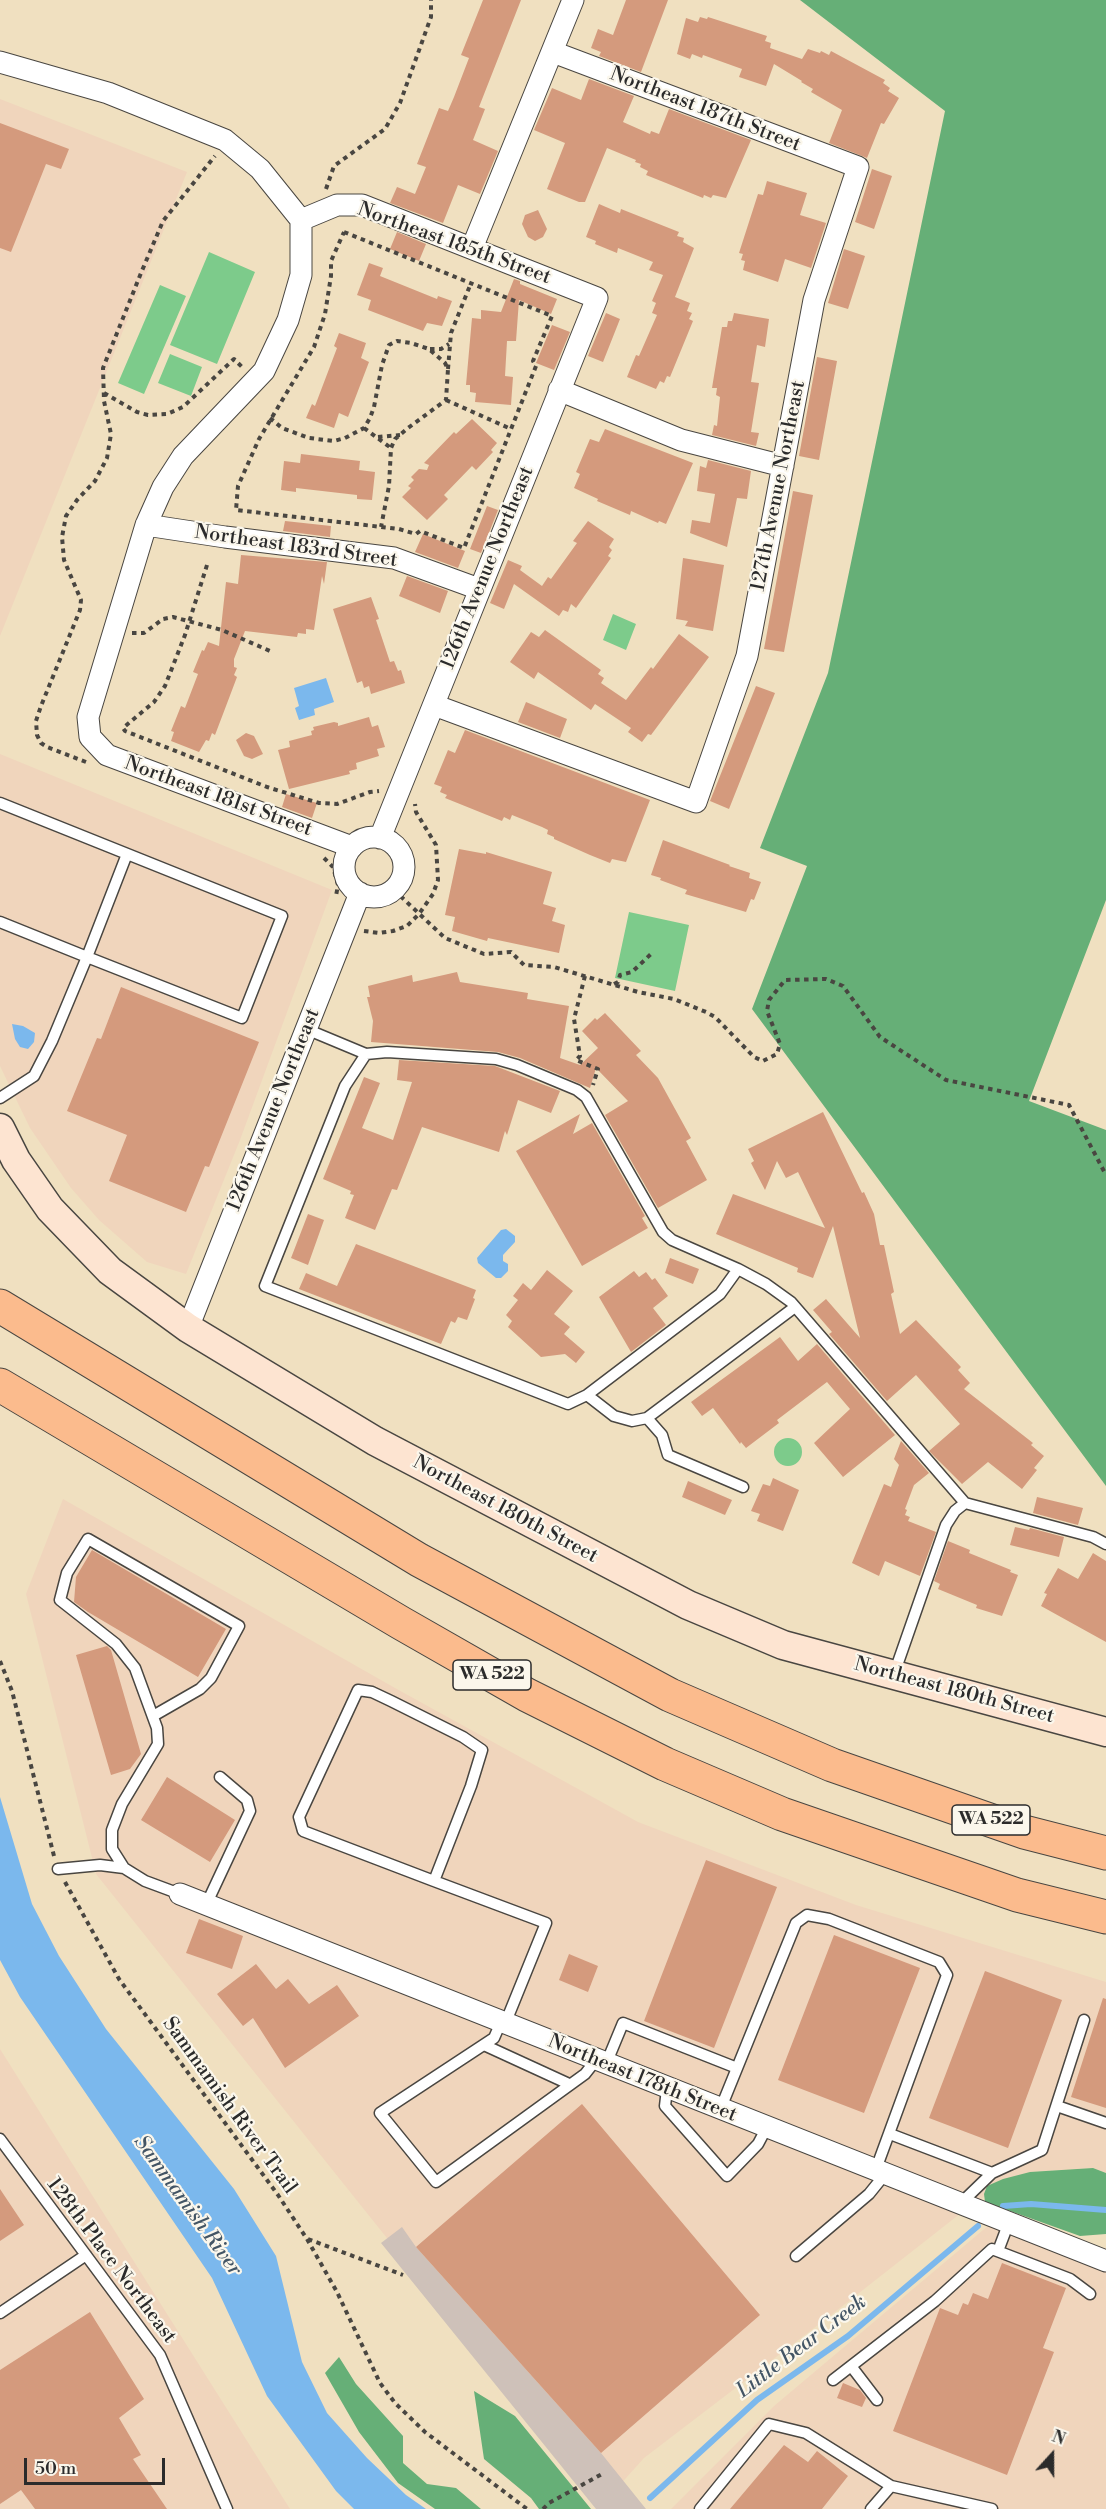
<!DOCTYPE html>
<style>
body{margin:0}
#map{position:relative;width:1106px;height:2509px;overflow:hidden;background:#f0e0c0;font-family:"Libre Bodoni",serif}
canvas{display:block}
.north{position:absolute;left:1022px;top:2425px;width:60px;height:60px;-webkit-text-stroke:4px #fbf7ec;paint-order:stroke;rotate:21deg;font-size:16px;font-weight:700;line-height:24px;text-align:center;color:#2b2b2b}
.north::after{content:'';display:block;margin:auto;width:21px;height:27px;background:#2b2b2b;clip-path:polygon(50% 0,100% 100%,50% 72%,0 100%)}
.scale{position:absolute;left:24px;top:2458px;width:141px;height:27px;box-sizing:border-box;border:3px solid #2b2b2b;border-top:0;padding-left:8px;font-size:18px;line-height:21px;white-space:nowrap;color:#2b2b2b;-webkit-text-stroke:4px #fbf7ec;paint-order:stroke}
</style>
<div id="map">
<canvas width="1106" height="2509"></canvas>
<div class="north">N</div>
<div class="scale">50 m</div>
</div>
<script>
const ctx = document.querySelector('canvas').getContext('2d');
ctx.lineJoin = 'round';
function fillPath(path, color) { ctx.fillStyle = color; ctx.fill(path, 'evenodd'); }
const poly = rows => new Path2D(rows.map(r => 'M' + r).join(''));
function trace(path, color, width, dash) { ctx.strokeStyle = color; ctx.lineWidth = width; ctx.lineCap = dash ? 'butt' : 'round'; ctx.setLineDash(dash || []); ctx.stroke(path); }
function label(font, color, halo, rows, align = 'center') {
  ctx.font = font + ' "Libre Bodoni",serif'; ctx.lineWidth = 4.5; ctx.setLineDash([]); ctx.textBaseline = 'middle'; ctx.strokeStyle = halo; ctx.fillStyle = color; for (const [text, x, y, turn = 0] of rows) {
    ctx.save(); ctx.translate(x, y); ctx.rotate((+turn || 0) * Math.PI / 180); ctx.textAlign = isNaN(turn) ? turn : align; if (halo) ctx.strokeText(text, 0, 0); ctx.fillText(text, 0, 0); ctx.restore();
  }
}
fillPath(poly([
 [0,99,187,172,0,636],
 [0,754,332,890,240,1140,186,1274,147,1262,99,1220,71,1188,30,1128,0,1066],
 [63,1499,395,1688,638,1822,856,1905,1106,1982,1106,2173,1093,2168,1030,2172,975,2202,831,2315,644,2458,601,2506,96,1874,26,1594],
 [0,2049,290,2509,0,2509],
 [989,2225,1106,2272,1106,2509,671,2509,774,2406]
]), '#f0d5bc');
fillPath(poly([
 [402,2227,416,2247,601,2453,646,2509,596,2509,381,2243]
]), '#cec1b9');
fillPath(poly([
 [209,252,255,272,217,364,170,345],
 [160,285,186,296,144,394,118,383],
 [170,354,202,367,191,396,158,383],
 [613,614,636,624,626,650,603,640],
 [629,912,689,925,675,991,615,978],
 '774 1452a14 14 0 1 1 28 0a14 14 0 1 1-28 0Z'
]), '#7dcb8b');
fillPath(poly([
 [800,0,1106,0,1106,900,1029,1101,1106,1130,1106,1486,752,1009,807,866,760,848,828,673,945,111],
 [1093,2168,1106,2173,1106,2234,1080,2236,985,2202,984,2194,987,2186,1003,2179,1030,2172],
 [339,2357,356,2384,403,2436,403,2463,427,2484,456,2488,481,2509,435,2509,398,2483,359,2432,325,2373],
 [474,2391,515,2416,591,2509,539,2509,531,2498,484,2459]
]), '#66af77');
fillPath(poly([
 [326,678,334,702,314,709,315,715,299,720,295,708,299,706,294,688],
 [12,1024,23,1026,35,1033,34,1042,28,1049,20,1047,15,1039],
 [506,1229,515,1236,515,1242,503,1255,503,1261,508,1264,508,1271,501,1278,496,1278,478,1263,477,1258,501,1230],
 [0,1797,32,1904,59,1956,106,2029,234,2189,276,2256,302,2362,327,2413,367,2458,406,2495,426,2509,354,2509,336,2491,267,2396,212,2278,20,1997,0,1960]
]), '#7bb8ed');
trace(poly([
 [1003,2206,1031,2204,1106,2210],
 [650,2498,757,2400,848,2336,978,2226]
]), '#7bb8ed', 6);
fillPath(poly([
 [483,0,521,0,479,107,485,109,473,140,498,151,480,194,458,185,443,223,390,203,397,187,415,194,426,167,417,164,439,108,448,111,454,97,469,58,461,55],
 [626,0,668,0,641,72,599,56,601,52,591,48,598,29,613,35],
 [700,17,707,19,708,17,767,36,765,41,771,43,770,48,802,59,808,49,820,53,821,51,829,55,831,51,885,80,883,83,890,88,888,91,899,98,884,124,881,123,867,158,829,143,842,110,811,92,813,89,801,82,802,81,774,64,766,86,739,77,742,69,703,55,702,58,692,54,690,59,677,54,686,18,698,22],
 [589,79,634,96,623,122,650,134,651,131,659,134,669,109,751,140,726,198,713,195,711,198,704,195,703,198,666,183,646,175,648,171,640,167,641,164,635,162,636,160,607,148,585,202,579,202,547,189,565,143,534,130,552,88,581,100],
 [0,123,69,149,61,169,46,164,11,252,0,248],
 [872,169,892,176,874,229,855,222],
 [767,181,807,193,800,215,826,223,811,268,785,259,778,282,743,270,745,261,741,260,743,254,739,253,758,194,763,195],
 [599,204,620,213,621,209,679,232,677,236,684,238,683,242,694,248,675,297,690,303,687,311,692,313,689,319,693,321,670,377,667,376,664,383,660,381,656,389,627,377,636,355,639,356,657,315,652,313,656,303,652,301,663,275,649,270,653,262,618,248,617,253,595,244,596,241,586,237],
 [538,210,547,229,543,237,535,241,528,237,522,224,525,215],
 [397,232,426,244,419,261,390,249],
 [844,249,865,256,848,309,828,303],
 [369,263,383,268,380,276,437,299,438,296,452,301,442,326,427,323,423,331,368,310,371,300,357,295],
 [514,279,520,281,520,284,557,299,551,314,519,300,516,341,507,341,505,376,513,377,511,405,475,402,476,393,470,392,470,385,466,385,472,318,481,319,481,310,501,312],
 [606,313,620,319,603,362,588,356],
 [734,313,769,319,765,347,757,345,751,382,759,383,751,432,759,433,756,446,712,435,714,425,717,426,720,397,716,395,717,388,712,388,722,327,727,327,728,321,732,321],
 [552,325,570,332,554,370,536,363],
 [339,333,366,343,361,358,369,362,348,417,339,413,334,428,306,418,312,404,315,406,337,348,334,346],
 [817,357,837,361,819,460,799,456],
 [472,419,497,443,491,450,493,452,476,470,472,466,444,495,448,499,427,520,402,497,411,488,408,486,414,480,411,477,419,469,427,470,429,465,424,463,454,432,456,434],
 [605,429,693,463,666,524,659,521,658,523,631,511,630,515,597,501,598,499,574,488,580,474,576,472,590,439,599,442],
 [301,454,360,461,359,470,375,472,372,500,357,499,357,495,296,488,296,492,281,490,284,461,300,463],
 [708,460,751,471,747,499,737,498,727,547,690,533,692,520,710,523,715,494,697,491,700,466,706,468],
 [793,491,813,495,784,652,764,649],
 [487,506,498,510,481,553,470,549],
 [285,521,331,526,330,537,283,531],
 [588,521,614,539,609,547,612,550,608,556,611,558,576,608,571,604,568,612,563,610,559,616,514,584,504,609,490,603,508,560,522,566,520,570,542,586,548,577,551,579,577,543,573,541],
 [423,534,465,551,458,568,415,552],
 [241,555,327,562,324,584,322,576,314,630,306,629,306,634,298,633,297,637,245,631,234,659,234,667,237,668,234,675,237,677,223,714,215,735,212,733,209,741,206,740,199,752,171,741,174,732,171,731,181,706,185,708,198,674,193,672,202,650,204,651,208,642,219,646,226,582,238,584],
 [683,558,724,565,713,631,685,626,688,621,676,619],
 [407,576,448,591,440,613,399,596],
 [371,597,379,619,376,620,390,662,394,661,398,671,401,670,405,683,371,694,369,686,364,688,362,681,357,683,333,609],
 [545,630,601,670,598,674,604,678,601,683,626,700,651,667,653,669,679,634,709,657,651,735,648,734,642,742,628,732,631,728,595,704,591,710,538,672,534,679,510,662,531,632,539,637],
 [756,686,775,693,729,809,710,801],
 [526,702,567,719,560,738,518,722],
 [369,717,372,727,378,725,385,747,377,749,379,756,356,763,357,769,349,771,350,774,289,789,278,750,290,747,289,741,312,735,311,731,314,730,313,727,334,722,338,723,338,726],
 [465,730,650,800,626,862,612,859,610,863,590,855,554,839,554,837,547,834,548,830,542,827,512,815,510,820,504,817,502,821,445,798,447,795,440,792,442,787,434,784,448,750,455,753],
 [246,733,254,736,263,754,252,759,244,756,236,740],
 [286,794,317,803,312,818,282,807],
 [663,840,730,865,729,866,750,873,749,878,761,882,754,900,751,899,746,912,685,894,687,890,660,880,661,878,651,875],
 [459,849,486,854,486,852,552,872,543,904,556,908,552,921,565,925,559,953,488,938,487,941,452,931,455,917,445,915],
 [457,972,460,982,528,993,527,999,569,1006,560,1058,580,1065,598,1048,582,1031,595,1018,597,1020,605,1013,641,1051,636,1055,658,1078,691,1138,686,1141,707,1180,658,1208,605,1115,628,1101,596,1068,590,1088,520,1058,498,1052,371,1042,373,1021,367,997,370,997,368,986,412,975,413,982],
 [121,987,259,1042,209,1167,205,1166,186,1212,109,1181,127,1135,67,1111,97,1038,101,1039],
 [399,1060,495,1066,560,1091,551,1113,518,1100,507,1135,505,1131,499,1152,422,1127,397,1190,392,1189,375,1230,345,1218,354,1195,350,1194,351,1191,323,1179,364,1077,380,1083,362,1128,393,1140,412,1082,397,1080],
 [823,1112,862,1193,864,1192,874,1214,880,1245,884,1245,894,1292,891,1294,900,1334,916,1320,961,1367,958,1370,970,1383,964,1389,1033,1443,1031,1445,1044,1456,1034,1468,1037,1470,1022,1489,988,1462,962,1484,929,1451,960,1424,916,1375,887,1401,829,1334,832,1332,813,1310,826,1299,860,1338,833,1226,813,1278,797,1272,798,1268,716,1234,733,1194,825,1228,798,1172,786,1178,777,1161,765,1190,751,1163,754,1161,748,1149],
 [580,1114,573,1134,592,1123,645,1216,642,1218,648,1228,582,1266,516,1151],
 [308,1214,324,1220,308,1265,291,1258],
 [356,1244,476,1290,473,1298,475,1299,467,1320,458,1317,455,1323,451,1321,441,1344,299,1289,306,1273,337,1286],
 [670,1258,699,1269,693,1284,665,1273],
 [547,1270,573,1291,554,1314,570,1327,564,1334,585,1352,576,1363,565,1354,541,1357,508,1327,512,1321,506,1315,518,1300,513,1296,523,1283,531,1290],
 [634,1271,639,1277,646,1272,652,1280,655,1278,668,1296,653,1308,666,1325,631,1352,599,1297],
 [780,1337,798,1361,817,1344,895,1435,843,1477,814,1443,850,1409,827,1382,777,1420,779,1423,746,1448,741,1442,740,1444,713,1408,702,1416,691,1402],
 [901,1441,929,1473,914,1485,905,1509,907,1510,905,1515,910,1517,908,1521,936,1532,920,1576,885,1561,879,1576,852,1563,884,1484,891,1487,899,1465,894,1459],
 [773,1478,799,1490,783,1531,757,1521,760,1514,751,1511,763,1484,770,1486],
 [688,1481,732,1500,725,1515,682,1497],
 [1037,1497,1083,1508,1078,1525,1033,1513],
 [1015,1527,1029,1530,1030,1528,1064,1537,1059,1557,1010,1545],
 [948,1541,970,1550,969,1553,1011,1570,1010,1572,1018,1575,1002,1616,976,1608,977,1605,938,1589,940,1584,934,1581],
 [92,1550,226,1629,198,1677,88,1612,74,1602,76,1577],
 [1093,1553,1106,1561,1106,1642,1041,1606,1047,1594,1044,1593,1058,1568,1078,1579],
 [107,1646,111,1650,141,1754,130,1769,111,1775,76,1655],
 [167,1777,235,1820,210,1862,141,1820],
 [706,1860,777,1887,714,2048,644,2021],
 [199,1919,243,1936,232,1969,186,1953],
 [834,1935,920,1968,864,2113,778,2080],
 [569,1954,598,1966,588,1992,559,1980],
 [256,1964,276,1989,288,1979,309,2004,337,1985,359,2016,285,2068,253,2018,243,2026,217,1994],
 [985,1971,1062,2000,1008,2148,929,2118],
 [1103,1998,1106,1999,1106,2108,1071,2097],
 [582,2104,760,2315,601,2453,416,2247],
 [0,2189,24,2225,0,2241],
 [1002,2263,1066,2288,1043,2348,1054,2352,1007,2475,893,2431,940,2308,958,2315,963,2303,968,2305,973,2293,988,2299],
 [90,2312,144,2399,119,2418,141,2455,133,2459,167,2509,35,2509,21,2490,0,2504,0,2370],
 [843,2383,860,2390,866,2398,862,2407,837,2398],
 [784,2445,808,2462,817,2451,848,2476,822,2509,730,2509]
]), '#d49a7d');
const lane = poly([
 [0,803,282,916,242,1018,87,957,52,1041,34,1076,0,1098],
 [0,922,87,957,127,854],
 [306,1029,366,1054],
 [738,1269,720,1294,587,1395,568,1404,265,1286,345,1086,366,1054,387,1052,496,1059,517,1065,577,1090,586,1097,663,1232,672,1240,738,1269,766,1284,791,1302,965,1503],
 [587,1395,614,1416,632,1421,647,1418,662,1435,668,1455,743,1487],
 [647,1418,795,1307],
 [894,1674,946,1525,955,1511,965,1503,1093,1537,1106,1544],
 [153,1716,200,1689,211,1678,239,1626,88,1539,67,1573,60,1600,116,1644,135,1668,157,1728,158,1744,122,1804,112,1830,112,1849,124,1868,145,1881,180,1894],
 [58,1869,100,1865,124,1868],
 [434,1881,471,1786,482,1750,463,1737,391,1701,372,1692,358,1690,299,1817,303,1831,434,1881,546,1923,505,2024],
 [206,1905,250,1811,247,1800,220,1777],
 [501,2022,494,2038,380,2113,436,2182,585,2074,596,2060],
 [484,2045,569,2084],
 [606,2064,623,2023,737,2068],
 [667,2089,665,2106,727,2176,758,2144,767,2127],
 [1057,2106,1106,2123],
 [720,2110,796,1923,807,1915,829,1919,939,1962,947,1975,876,2169],
 [890,2134,992,2173],
 [0,2139,160,2355,227,2509],
 [961,2203,992,2173,1042,2150,1084,2020],
 [998,2251,1009,2222],
 [796,2256,869,2194,886,2173],
 [0,2313,86,2255],
 [851,2366,877,2400],
 [833,2380,935,2301,992,2249,1070,2279,1090,2294],
 [700,2509,769,2424,806,2433,891,2486],
 [871,2509,891,2486,992,2509]
]);
const street = poly([
 [0,62,108,93,225,140,260,169,301,220],
 [301,220,337,205,362,205,597,298,380,838],
 [301,220,301,275,288,320,264,371,183,456,163,487,146,525,88,717,90,737,107,755,352,847],
 [472,248,573,0],
 [559,390,681,440,783,466],
 [146,525,225,537,394,558,479,589],
 [434,705,696,802,747,656,814,300,858,167,553,52],
 '344 867a30 30 0 1 1 60 0a30 30 0 1 1-60 0Z',
 [188,1328,360,893],
 [180,1894,1106,2261]
]);
const secondary = poly([
 [0,1128,16,1160,50,1209,110,1271,188,1328,375,1441,688,1605,783,1645,1106,1732]
]);
const highway = poly([
 [0,1306,419,1560,670,1695,832,1765,1024,1832,1106,1853],
 [0,1385,401,1623,527,1695,665,1764,782,1814,1017,1895,1106,1917]
]);
trace(lane, '#494641', 13);
trace(street, '#494641', 23);
trace(secondary, '#494641', 31);
trace(highway, '#494641', 35);
trace(poly([
 [326,189,334,166,385,129,400,103,431,17,431,0],
 [344,232,552,316,533,361,536,366,464,548,420,531,416,534,399,529,236,510,238,486,259,439,314,347,325,314,331,276,331,261,344,232],
 [430,349,441,349,449,344],
 [448,369,451,333,471,283],
 [104,393,137,412,148,415,167,414,183,407,234,359,242,367],
 [446,400,511,429],
 [270,418,282,428,309,438,334,441,345,438,364,428,370,418,374,407,382,365,389,345,397,341,411,343,429,349,445,363,448,369,446,400,408,428,395,439,391,448,389,486,381,527],
 [364,428,391,448],
 [378,437,400,435],
 [207,565,185,635,165,686,154,702,123,728,125,731,267,787,319,803,337,804,370,792,379,791],
 [132,633,144,633,163,619,173,617,222,630,270,651],
 [86,762,47,747,41,743,37,735,36,721,41,706,80,610,81,600,64,560,62,537,66,516,77,500,95,481,107,458,111,434,104,401,103,368,141,273,163,221,215,156],
 [324,858,333,867,338,885,336,896],
 [394,890,445,938,484,954,511,952,524,965,554,967,638,992,674,999,706,1012,715,1017,754,1057,763,1061,777,1054,780,1044,767,1011,769,1000,785,980,826,979,843,986,880,1037,946,1080,1069,1105,1106,1175],
 [364,931,379,933,393,931,407,926,419,914,433,894,438,880,436,845,416,812,415,804],
 [585,976,574,1019,580,1056,576,1060,598,1069,593,1085],
 [614,984,618,982,620,975,632,972,651,954],
 [0,1661,12,1691,54,1856],
 [65,1882,119,1979,278,2195,307,2239,337,2292,380,2383,395,2403,425,2432,527,2509],
 [308,2239,403,2275],
 [543,2509,549,2503,602,2474]
]), '#494641', 4, [4.5, 4.5]);
trace(lane, '#fff', 10);
trace(street, '#fff', 21);
trace(secondary, '#fde4d1', 28);
trace(highway, '#fbbb8d', 33);
for (const [x, y, w] of [
 [492,1675,78],
 [991,1820,78]
]) { const box = new Path2D(); box.roundRect(x - w / 2, y - 15, w, 30, 4.5); ctx.fillStyle = '#fbf7ec'; ctx.fill(box); trace(box, '#2b2b2b', 1.5); }
label('bold 18px', '#2b2b2b', null, [
 ["WA 522",492,1675],
 ["WA 522",991,1820]
]);
label('20px', '#2b2b2b', '#fbf7ec', [
 ["Northeast 187th Street",705,110,21],
 ["Northeast 185th Street",454,244,20],
 ["127th Avenue Northeast",779,486,-79],
 ["Northeast 183rd Street",296,547,8],
 ["126th Avenue Northeast",488,568,-68],
 ["Northeast 181st Street",218,797,20],
 ["126th Avenue Northeast",274,1110,-68],
 ["Northeast 180th Street",505,1510,28],
 ["Northeast 180th Street",954,1691,15],
 ["Northeast 178th Street",642,2079,22],
 ["Sammamish River Trail",229,2106,54],
 ["128th Place Northeast",111,2261,53]
]);
label('italic 21px', '#435565', '#fbf7ec', [
 ["Sammamish River",187,2206,54],
 ["Little Bear Creek",802,2347,-37]
]);
</script>
